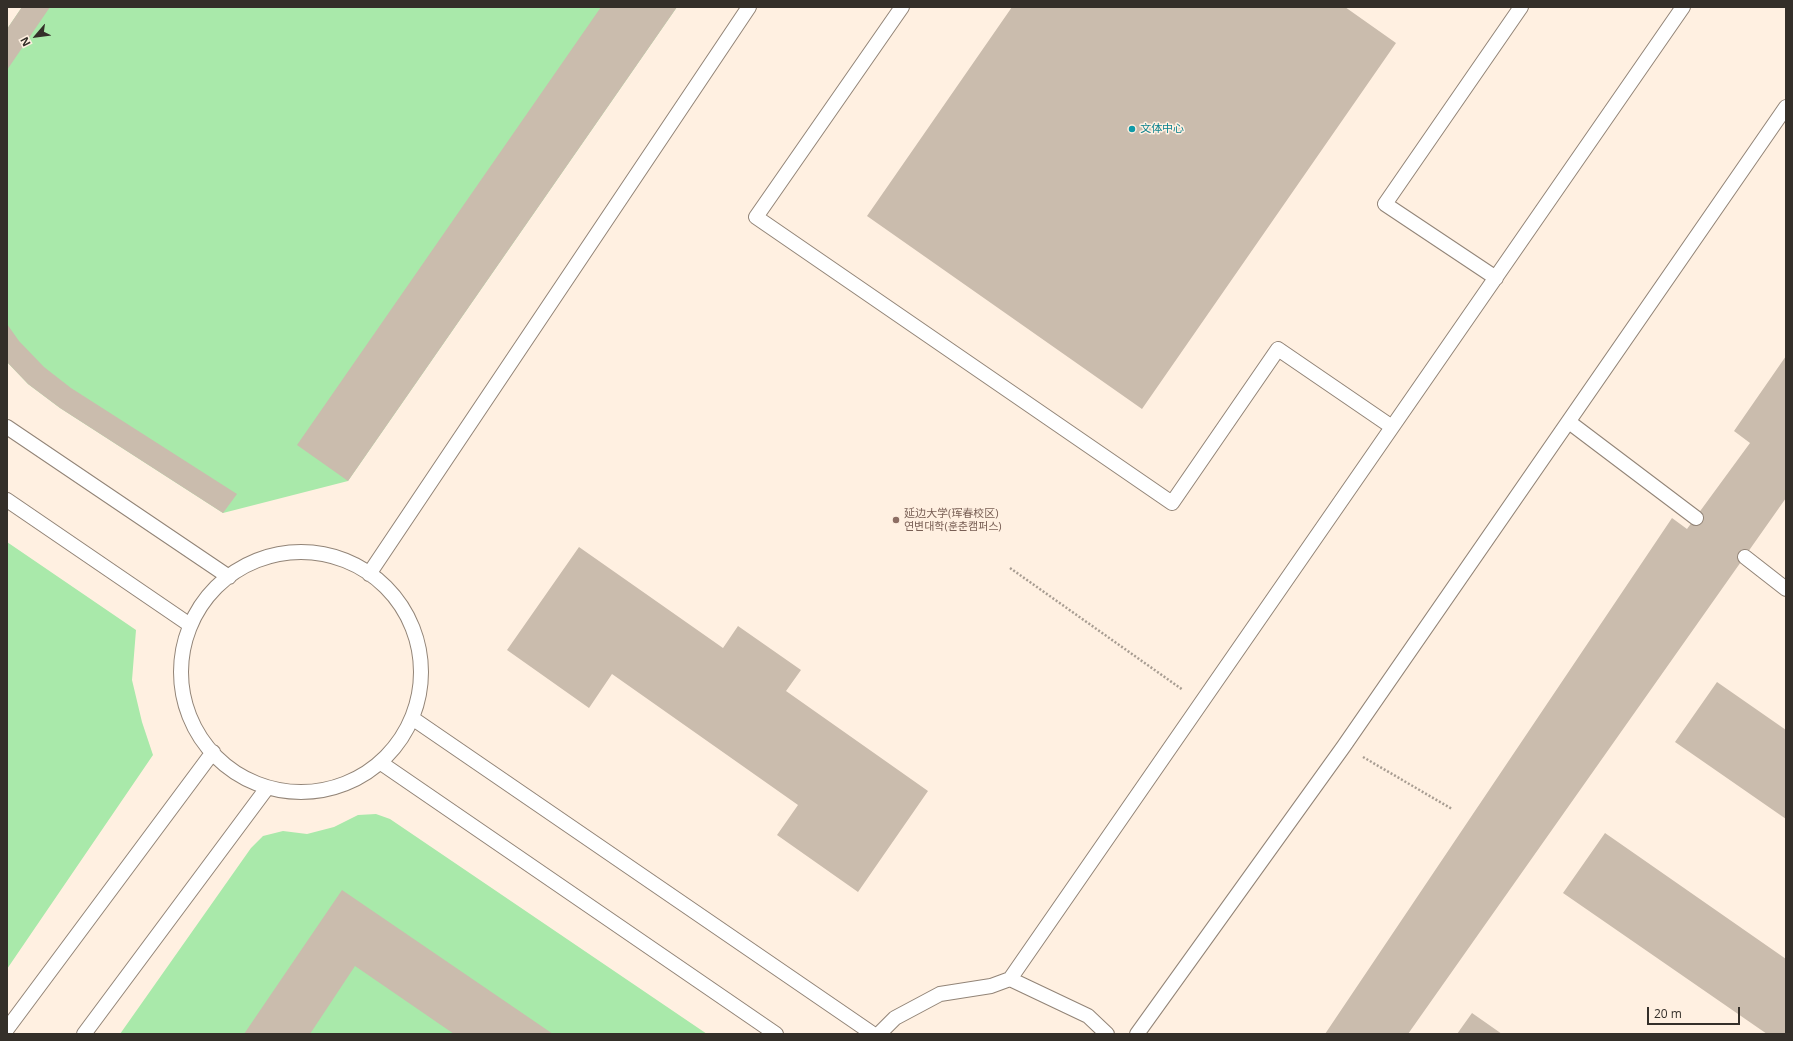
<!DOCTYPE html>
<meta charset="utf-8">
<style>
body{margin:0}
#map{position:relative;width:1793px;height:1041px;overflow:hidden;background:#fff0e1;font-family:"Open Sans",sans-serif}
canvas{display:block}
.frame{position:absolute;inset:0;border:8px solid #342f29;pointer-events:none}
.north{position:absolute;left:16px;top:16px;width:40px;height:40px;-webkit-text-stroke:3px #fff0e1;paint-order:stroke;rotate:242deg;font-size:11px;font-weight:700;line-height:16px;text-align:center;color:#342f29}
.north::after{content:'';display:block;margin:auto;width:14px;height:18px;background:#342f29;clip-path:polygon(50% 0,100% 100%,50% 72%,0 100%)}
.scale{position:absolute;left:1647px;top:1007px;width:93px;height:18px;box-sizing:border-box;border:2px solid #342f29;border-top:0;padding-left:5px;font-size:12px;line-height:14px;white-space:nowrap;color:#342f29;-webkit-text-stroke:3px #fff0e1;paint-order:stroke}
</style>
<div id="map">
<canvas width="1793" height="1041"></canvas>
<div class="frame"></div>
<div class="north">N</div>
<div class="scale">20 m</div>
</div>
<script>
const ctx = document.querySelector('canvas').getContext('2d');
ctx.lineJoin = 'round';
function fillPath(path, color) { ctx.fillStyle = color; ctx.fill(path, 'evenodd'); }
const poly = rows => new Path2D(rows.map(r => 'M' + r).join(''));
function trace(path, color, width, dash) { ctx.strokeStyle = color; ctx.lineWidth = width; ctx.lineCap = dash ? 'butt' : 'round'; ctx.setLineDash(dash || []); ctx.stroke(path); }
function label(font, color, halo, rows, align = 'center') {
  ctx.font = font + ' "Open Sans","Noto Sans SC","Noto Sans KR",sans-serif'; ctx.lineWidth = 3; ctx.setLineDash([]); ctx.textBaseline = 'middle'; ctx.strokeStyle = halo; ctx.fillStyle = color; for (const [text, x, y, turn = 0] of rows) {
    ctx.save(); ctx.translate(x, y); ctx.rotate((+turn || 0) * Math.PI / 180); ctx.textAlign = isNaN(turn) ? turn : align; if (halo) ctx.strokeText(text, 0, 0); ctx.fillText(text, 0, 0); ctx.restore();
  }
}
fillPath(poly([
 [22,7,677,7,348,481,223,513,60,408,28,384,7,362,7,29],
 [7,542,136,630,132,680,142,722,153,755,7,969],
 [376,814,390,819,707,1034,120,1034,251,848,263,836,283,831,307,834,334,827,358,815]
]), '#a9e9aa');
fillPath(poly([
 [22,7,50,7,7,70,7,29],
 [601,7,677,7,348,481,297,445],
 [1012,7,1345,7,1396,43,1142,409,867,216],
 [7,324,19,341,44,367,71,388,237,494,223,513,60,408,28,384,7,362],
 [1786,356,1786,498,1408,1034,1325,1034,1672,518,1687,529,1750,443,1734,431],
 [579,547,723,648,738,626,801,670,786,691,928,791,858,892,777,835,798,805,612,674,589,708,507,650],
 [1717,682,1786,730,1786,819,1675,742],
 [1605,833,1786,959,1786,1034,1767,1034,1563,893],
 [342,890,553,1034,454,1034,355,966,310,1034,244,1034],
 [1472,1013,1502,1034,1457,1034]
]), '#cabcad');
const service = poly([
 [902,7,756,217,1172,503,1278,349,1392,427],
 [1496,278,1385,204,1521,7],
 [1569,422,1696,518],
 [7,427,229,577],
 [7,500,190,625],
 '181 672a120 120 0 1 1 240 0a120 120 0 1 1-240 0Z',
 [1745,557,1786,589],
 [369,574,749,7],
 [412,718,873,1034],
 [381,763,776,1034],
 [1010,979,1683,7],
 [7,1029,213,752],
 [84,1034,267,788],
 [879,1034,895,1018,940,994,991,986,1010,979,1088,1016,1107,1034],
 [1137,1034,1344,746,1786,107]
]);
trace(service, '#928477', 16);
trace(poly([
 [1010,568,1183,690],
 [1363,757,1452,809]
]), '#a89d92', 2.5, [2, 2]);
trace(service, '#fff', 14);
for (const [x, y, r, color] of [
 [1132,129,4,"#0f9aa8"],
 [896,520,4,"#8d6e63"]
]) { const dot = new Path2D(); dot.arc(x, y, r, 0, 2 * Math.PI); ctx.fillStyle = color; ctx.fill(dot); trace(dot, '#fff0e1', 1.5); }
label('11px', '#0d838f', '#fff0e1', [
 ["文体中心",1140,129]
], 'left');
label('11px', '#785e54', '#fff0e1', [
 ["延边大学(珲春校区)",904,514],
 ["연변대학(훈춘캠퍼스)",904,527]
], 'left');
</script>
